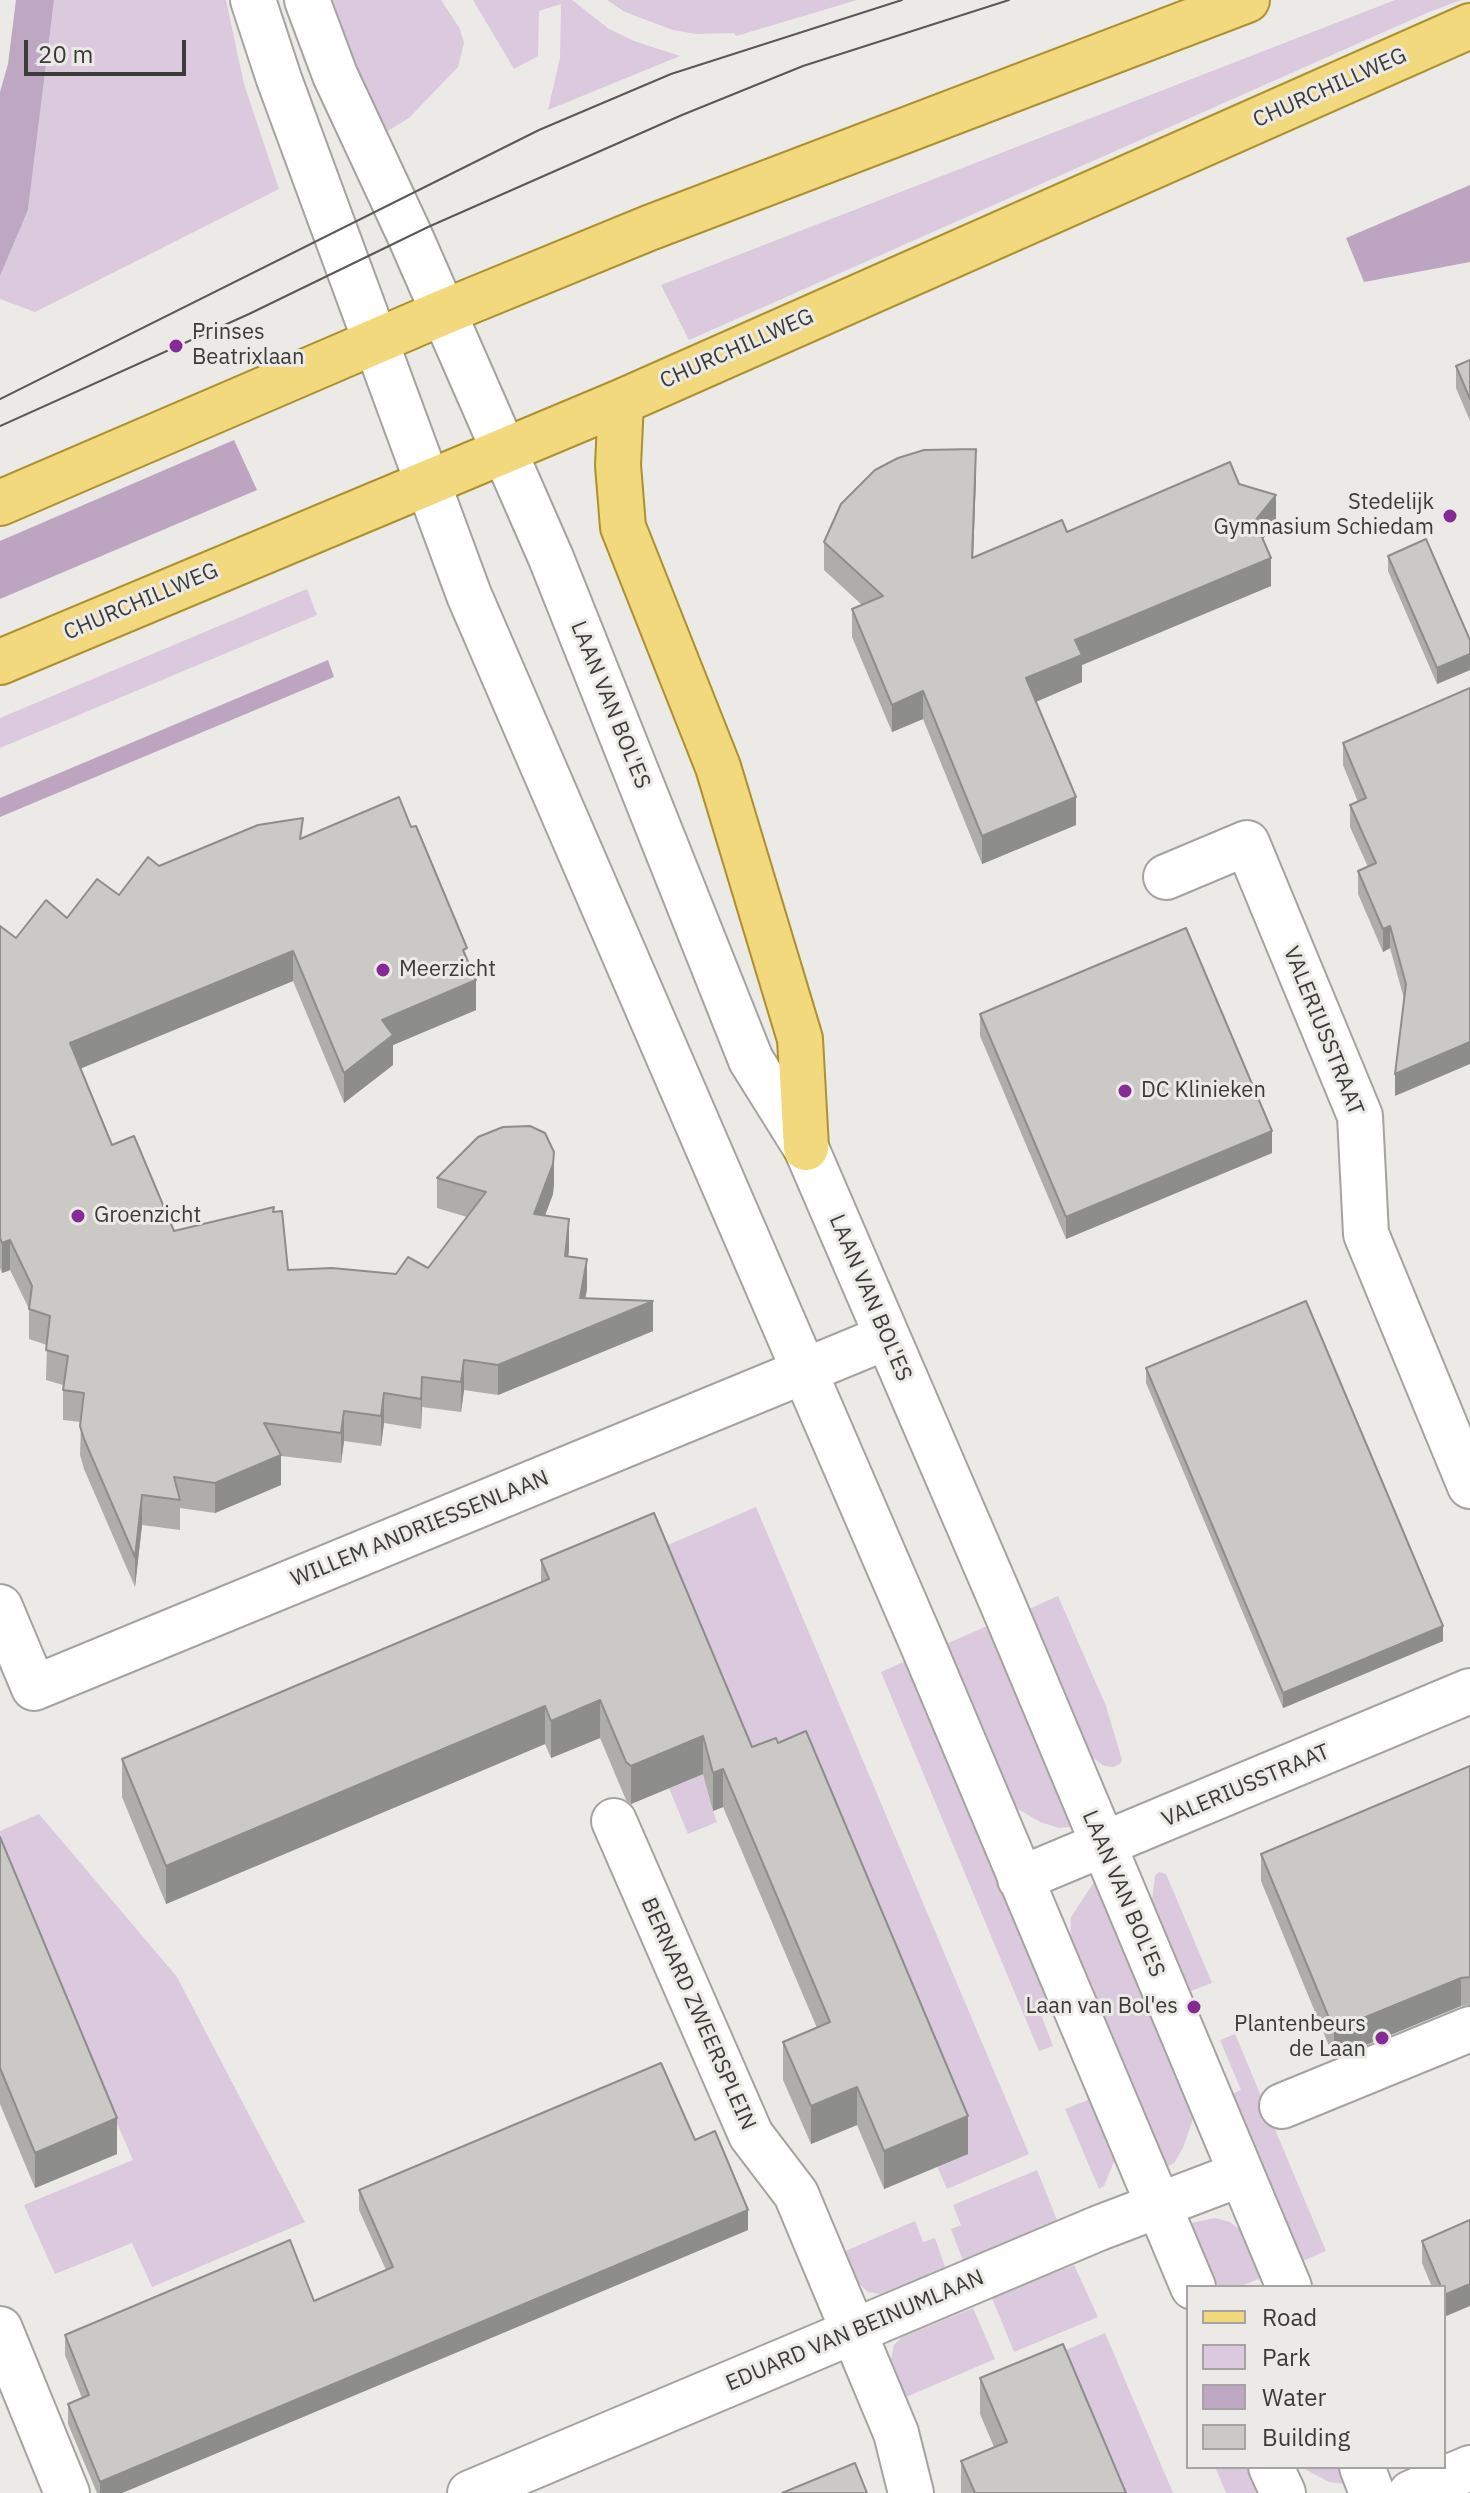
<!DOCTYPE html>
<style>
body{margin:0}
#map{position:relative;width:1470px;height:2493px;overflow:hidden;background:#ebeae7;font-family:"IBM Plex Sans",sans-serif}
canvas{display:block}
.legend{position:absolute;left:1186px;top:2285px;width:260px;height:184px;box-sizing:border-box;background:#ebeae7;border:2px solid #a5a4a2;margin:0;padding:10px 14px;list-style:none;font-size:24px;color:#3b3b3a}
.legend li{display:flex;align-items:center;gap:16px;height:40px}
.legend b{width:40px;border:2px solid #a5a4a2}
.scale{position:absolute;left:24px;top:40px;width:162px;height:36px;box-sizing:border-box;border:4px solid #3b3b3a;border-top:0;padding-left:10px;font-size:24px;line-height:28px;white-space:nowrap;color:#3b3b3a;-webkit-text-stroke:6px #ebeae7;paint-order:stroke}
</style>
<div id="map">
<canvas width="1470" height="2493"></canvas>
<ul class="legend">
<li><b style="height:10px;background:#f2d97e"></b>Road</li>
<li><b style="height:22px;background:#dbc9de"></b>Park</li>
<li><b style="height:22px;background:#bea7c2"></b>Water</li>
<li><b style="height:22px;background:#cac9c6"></b>Building</li>
</ul>
<div class="scale">20 m</div>
</div>
<script>
const ctx = document.querySelector('canvas').getContext('2d');
ctx.lineJoin = 'round';
function fillPath(path, color) { ctx.fillStyle = color; ctx.fill(path, 'evenodd'); }
const poly = rows => new Path2D(rows.map(r => 'M' + r).join(''));
function trace(path, color, width, dash) { ctx.strokeStyle = color; ctx.lineWidth = width; ctx.lineCap = dash ? 'butt' : 'round'; ctx.setLineDash(dash || []); ctx.stroke(path); }
function label(font, color, halo, rows, align = 'center') {
  ctx.font = font + ' "IBM Plex Sans",sans-serif'; ctx.lineWidth = 6; ctx.setLineDash([]); ctx.textBaseline = 'middle'; ctx.strokeStyle = halo; ctx.fillStyle = color; for (const [text, x, y, turn = 0] of rows) {
    ctx.save(); ctx.translate(x, y); ctx.rotate((+turn || 0) * Math.PI / 180); ctx.textAlign = isNaN(turn) ? turn : align; if (halo) ctx.strokeText(text, 0, 0); ctx.fillText(text, 0, 0); ctx.restore();
  }
}
fillPath(poly([
 [54,0,226,0,244,84,279,189,35,312,0,299,0,276,28,210],
 [321,0,441,0,460,29,464,43,458,67,409,118,376,138],
 [473,0,572,0,609,29,634,41,680,56,548,110,560,58,561,4,539,11,538,56,514,69],
 [607,0,857,0,736,36,734,33,696,34,673,30,625,12],
 [1395,0,1461,0,1429,12,689,340,661,285],
 [307,589,317,615,0,748,0,718],
 [756,1507,1029,2154,947,2189,937,2166,807,1772,712,1808,717,1822,688,1834,669,1788,740,1758,654,1551],
 [1058,1596,1106,1706,1122,1760,1120,1764,1113,1767,1104,1766,1074,1744,1020,1613],
 [992,1624,1073,1821,1070,1827,1059,1828,1040,1822,1018,1809,999,1792,939,1647],
 [910,1659,1054,1999,1038,2007,1053,2046,1039,2051,881,1672],
 [39,1814,177,1977,305,2222,152,2287,132,2243,55,2274,24,2205,133,2160,0,1853,0,1831],
 [1159,1872,1166,1874,1212,1983,1181,1995,1151,1908,1155,1876],
 [1094,1882,1101,1883,1195,2113,1183,2148,1174,2163,1161,2170,1070,1949,1071,1917],
 [1235,2034,1326,2251,1295,2264,1225,2097,1241,2090,1220,2040],
 [1093,2098,1118,2152,1104,2186,1099,2189,1065,2109],
 [1037,2170,1057,2220,963,2261,951,2229,961,2225,953,2205],
 [1215,2218,1230,2222,1244,2233,1266,2276,1238,2287,1210,2287,1186,2224],
 [915,2221,923,2242,935,2238,945,2267,881,2294,868,2292,858,2283,843,2252],
 [1074,2265,1098,2317,1014,2352,992,2298],
 [973,2308,995,2359,906,2397,891,2359,894,2345,902,2337],
 [1105,2333,1173,2493,1111,2493,1022,2369],
 [1215,2467,1254,2467,1265,2493,1226,2493],
 [1301,2467,1346,2467,1349,2479,1344,2484,1329,2482]
]), '#dbc9de');
fillPath(poly([
 [1470,185,1470,262,1364,282,1346,238],
 [234,440,257,490,0,599,0,541],
 [328,660,334,677,0,817,0,798]
]), '#bda5c1');
fillPath(poly([
 [16,0,54,0,28,210,0,276,0,92,8,64]
]), '#bea7c2');
const minor = poly([
 [253,0,279,79,469,595,921,1641,1193,2287],
 [307,0,335,75,410,236,551,558,751,1060,806,1148,1003,1605,1289,2287],
 [1166,877,1247,843,1360,1116,1366,1234,1470,1486],
 [0,1607,34,1688,887,1337],
 [614,1821,751,2135,796,2194,896,2433,911,2493],
 [1020,1879,1470,1691],
 [1282,2106,1470,2029],
 [0,2329,67,2493],
 [1271,2467,1283,2493],
 [1362,2467,1372,2493],
 [470,2493,1099,2228,1241,2174],
 [1411,2493,1470,2468]
]);
const major = poly([
 [621,402,618,465,623,527,718,767,800,1039,806,1148],
 [0,503,444,312,649,228,1247,0],
 [0,662,621,402,1470,26]
]);
trace(minor, '#a4a3a0', 48);
trace(major, '#ad912e', 48);
trace(minor, '#fff', 44);
trace(major, '#f2d97e', 44);
trace(poly([
 [0,399,539,130,671,74,902,0],
 [0,426,249,314,428,227,682,115,803,66,1009,0]
]), '#585857', 2);
fillPath(poly([
 [1470,360,1470,421,1456,388,1456,366],
 [976,476,973,558,1239,484,1276,522,1263,539,1271,586,1082,665,1082,682,1036,702,1076,825,982,864,923,719,892,732,852,637,852,609,862,605,824,570,824,542],
 [1388,556,1470,640,1470,670,1437,684,1388,571],
 [1470,688,1395,1096,1404,999,1390,948,1383,952,1358,894,1358,871,1368,867,1350,827,1350,805,1358,802,1343,765,1343,743],
 [303,838,467,960,476,1010,393,1045,393,1065,344,1103,293,981,80,1068,112,1145,174,1231,274,1212,288,1270,396,1274,428,1268,467,1217,437,1208,437,1178,554,1182,553,1194,545,1216,569,1249,568,1257,587,1289,585,1298,653,1331,498,1395,464,1390,461,1412,422,1407,421,1429,384,1423,381,1446,344,1441,341,1463,281,1456,281,1485,215,1513,180,1508,180,1530,142,1525,135,1587,84,1469,80,1455,81,1422,63,1420,63,1385,46,1380,47,1345,29,1339,29,1309,10,1270,2,1273,0,1268,0,926,16,938,119,895,159,866],
 [980,1014,1272,1153,1066,1239,980,1036],
 [1146,1368,1443,1641,1283,1708,1146,1383],
 [541,1560,752,1747,968,2154,884,2189,857,2125,811,2144,783,2080,783,2042,817,2028,723,1807,713,1811,703,1774,631,1804,626,1800,600,1738,551,1758,545,1744,166,1904,122,1797,122,1759,541,1582],
 [1470,1766,1470,2005,1461,2006,1334,2058,1261,1881,1261,1854],
 [0,1837,117,2154,35,2188,0,2104],
 [695,2140,748,2230,122,2493,97,2493,68,2424,68,2404,82,2398,65,2355,65,2335,314,2301,386,2270,359,2210,359,2190],
 [1470,2220,1444,2317,1444,2287,1432,2287,1422,2263,1422,2241],
 [980,2378,1126,2493,961,2493,961,2461,994,2447,980,2414]
]), '#aeadaa');
fillPath(poly([
 [976,449,976,476,972,586,972,558],
 [1276,495,1276,522,1255,549,1255,521],
 [1271,558,1271,586,1082,665,1082,682,1026,706,1026,678,1075,640],
 [1470,654,1470,670,1437,684,1437,668],
 [923,691,923,719,892,732,892,705],
 [1076,797,1076,825,982,864,982,836],
 [1390,926,1390,948,1383,952,1383,929],
 [293,951,293,981,70,1073,70,1043],
 [476,980,476,1010,393,1045,393,1065,344,1103,344,1073,382,1020],
 [1470,1042,1470,1064,1395,1096,1395,1074],
 [1272,1131,1272,1153,1066,1239,1066,1217],
 [554,1152,554,1182,553,1194,534,1244,534,1214],
 [569,1219,569,1249,565,1286,565,1256],
 [10,1240,10,1270,2,1273,2,1243],
 [587,1259,587,1289,580,1328,580,1298],
 [653,1301,653,1331,498,1395,498,1365],
 [464,1360,464,1390,461,1412,461,1382],
 [422,1377,422,1407,421,1429,421,1399],
 [384,1393,384,1423,381,1446,381,1416],
 [344,1411,344,1441,341,1463,341,1433],
 [281,1455,281,1485,215,1513,215,1483],
 [142,1495,142,1525,135,1587,135,1557],
 [1443,1626,1443,1641,1283,1708,1283,1693],
 [600,1700,600,1738,551,1758,551,1721],
 [545,1706,545,1744,166,1904,166,1866],
 [703,1736,703,1774,631,1804,631,1766],
 [723,1769,723,1807,713,1811,713,1773],
 [1461,1978,1461,2006,1334,2058,1334,2030],
 [857,2087,857,2125,811,2144,811,2106],
 [968,2116,968,2154,884,2189,884,2151],
 [117,2118,117,2154,35,2188,35,2153],
 [748,2210,748,2230,122,2493,100,2493,100,2482],
 [1470,2284,1470,2306,1444,2317,1444,2295]
]), '#8d8d8b');
const building = poly([
 [1470,360,1470,399,1456,366,1470,360],
 [976,449,972,558,1062,520,1067,532,1230,462,1239,484,1276,495,1255,521,1271,558,1075,640,1082,655,1026,678,1076,797,982,836,923,691,892,705,852,609,883,596,824,542,841,504,875,470,898,458,924,450,976,449],
 [1426,539,1470,640,1470,654,1437,668,1388,556,1426,539],
 [1470,688,1470,1042,1395,1074,1406,984,1390,926,1383,929,1358,871,1376,863,1350,805,1366,798,1343,743,1470,688],
 [399,797,411,827,416,826,467,948,463,950,476,980,382,1020,393,1035,344,1073,293,951,70,1043,112,1145,134,1136,174,1231,274,1207,273,1212,282,1211,288,1270,332,1268,396,1274,408,1257,428,1268,486,1192,437,1178,478,1137,503,1127,530,1126,545,1133,554,1152,553,1164,534,1214,569,1219,565,1256,587,1259,580,1298,653,1301,498,1365,464,1360,461,1382,422,1377,421,1399,384,1393,381,1416,344,1411,341,1433,264,1423,281,1455,215,1483,174,1477,180,1500,142,1495,135,1557,84,1439,80,1426,84,1393,63,1390,68,1356,46,1350,50,1316,29,1309,32,1286,10,1240,2,1243,0,1238,0,926,16,938,46,900,67,918,97,879,119,895,148,857,159,866,258,825,303,818,300,839,399,797],
 [1186,928,1272,1131,1066,1217,980,1014,1186,928],
 [1306,1301,1443,1626,1283,1693,1146,1368,1306,1301],
 [654,1513,752,1747,776,1738,778,1743,806,1731,968,2116,884,2151,857,2087,811,2106,783,2042,830,2022,723,1769,713,1773,703,1736,631,1766,626,1762,600,1700,551,1721,545,1706,166,1866,122,1759,549,1579,541,1560,654,1513],
 [1470,1766,1470,1977,1461,1978,1334,2030,1261,1854,1470,1766],
 [0,1837,117,2118,35,2153,0,2068,0,1837],
 [661,2063,695,2140,715,2131,748,2210,100,2482,68,2404,89,2395,65,2335,290,2240,314,2301,393,2267,359,2190,661,2063],
 [1470,2220,1470,2284,1444,2295,1444,2287,1441,2287,1422,2241,1470,2220],
 [1063,2344,1126,2493,975,2493,961,2461,1007,2442,980,2378,1063,2344],
 [855,2463,867,2493,782,2493,855,2463]
]);
fillPath(building, '#cac9c6');
trace(building, '#8d8d8b', 2);
for (const [x, y, r, color] of [
 [176,346,8,"#862a95"],
 [1450,516,8,"#862a95"],
 [383,970,8,"#862a95"],
 [1125,1091,8,"#862a95"],
 [78,1216,8,"#862a95"],
 [1194,2007,8,"#862a95"],
 [1382,2038,8,"#862a95"]
]) { const dot = new Path2D(); dot.arc(x, y, r, 0, 2 * Math.PI); ctx.fillStyle = color; ctx.fill(dot); trace(dot, '#ebeae7', 3); }
label('22px', '#3b3b3a', '#ebeae7', [
 ["CHURCHILLWEG",1330,88,-24],
 ["CHURCHILLWEG",737,349,-24],
 ["CHURCHILLWEG",141,602,-23],
 ["LAAN VAN BOL'ES",610,705,68],
 ["VALERIUSSTRAAT",1323,1031,68],
 ["LAAN VAN BOL'ES",870,1298,67],
 ["WILLEM ANDRIESSENLAAN",420,1529,-22],
 ["VALERIUSSTRAAT",1246,1786,-23],
 ["LAAN VAN BOL'ES",1123,1894,67],
 ["BERNARD ZWEERSPLEIN",698,2014,66],
 ["EDUARD VAN BEINUMLAAN",855,2331,-23]
]);
label('22px', '#3b3b3a', '#ebeae7', [
 ["Prinses",192,333],
 ["Beatrixlaan",192,358],
 ["Stedelijk",1434,503,"right"],
 ["Gymnasium Schiedam",1434,528,"right"],
 ["Meerzicht",399,970],
 ["DC Klinieken",1141,1091],
 ["Groenzicht",94,1216],
 ["Laan van Bol'es",1178,2007,"right"],
 ["Plantenbeurs",1366,2025,"right"],
 ["de Laan",1366,2050,"right"]
], 'left');
</script>
